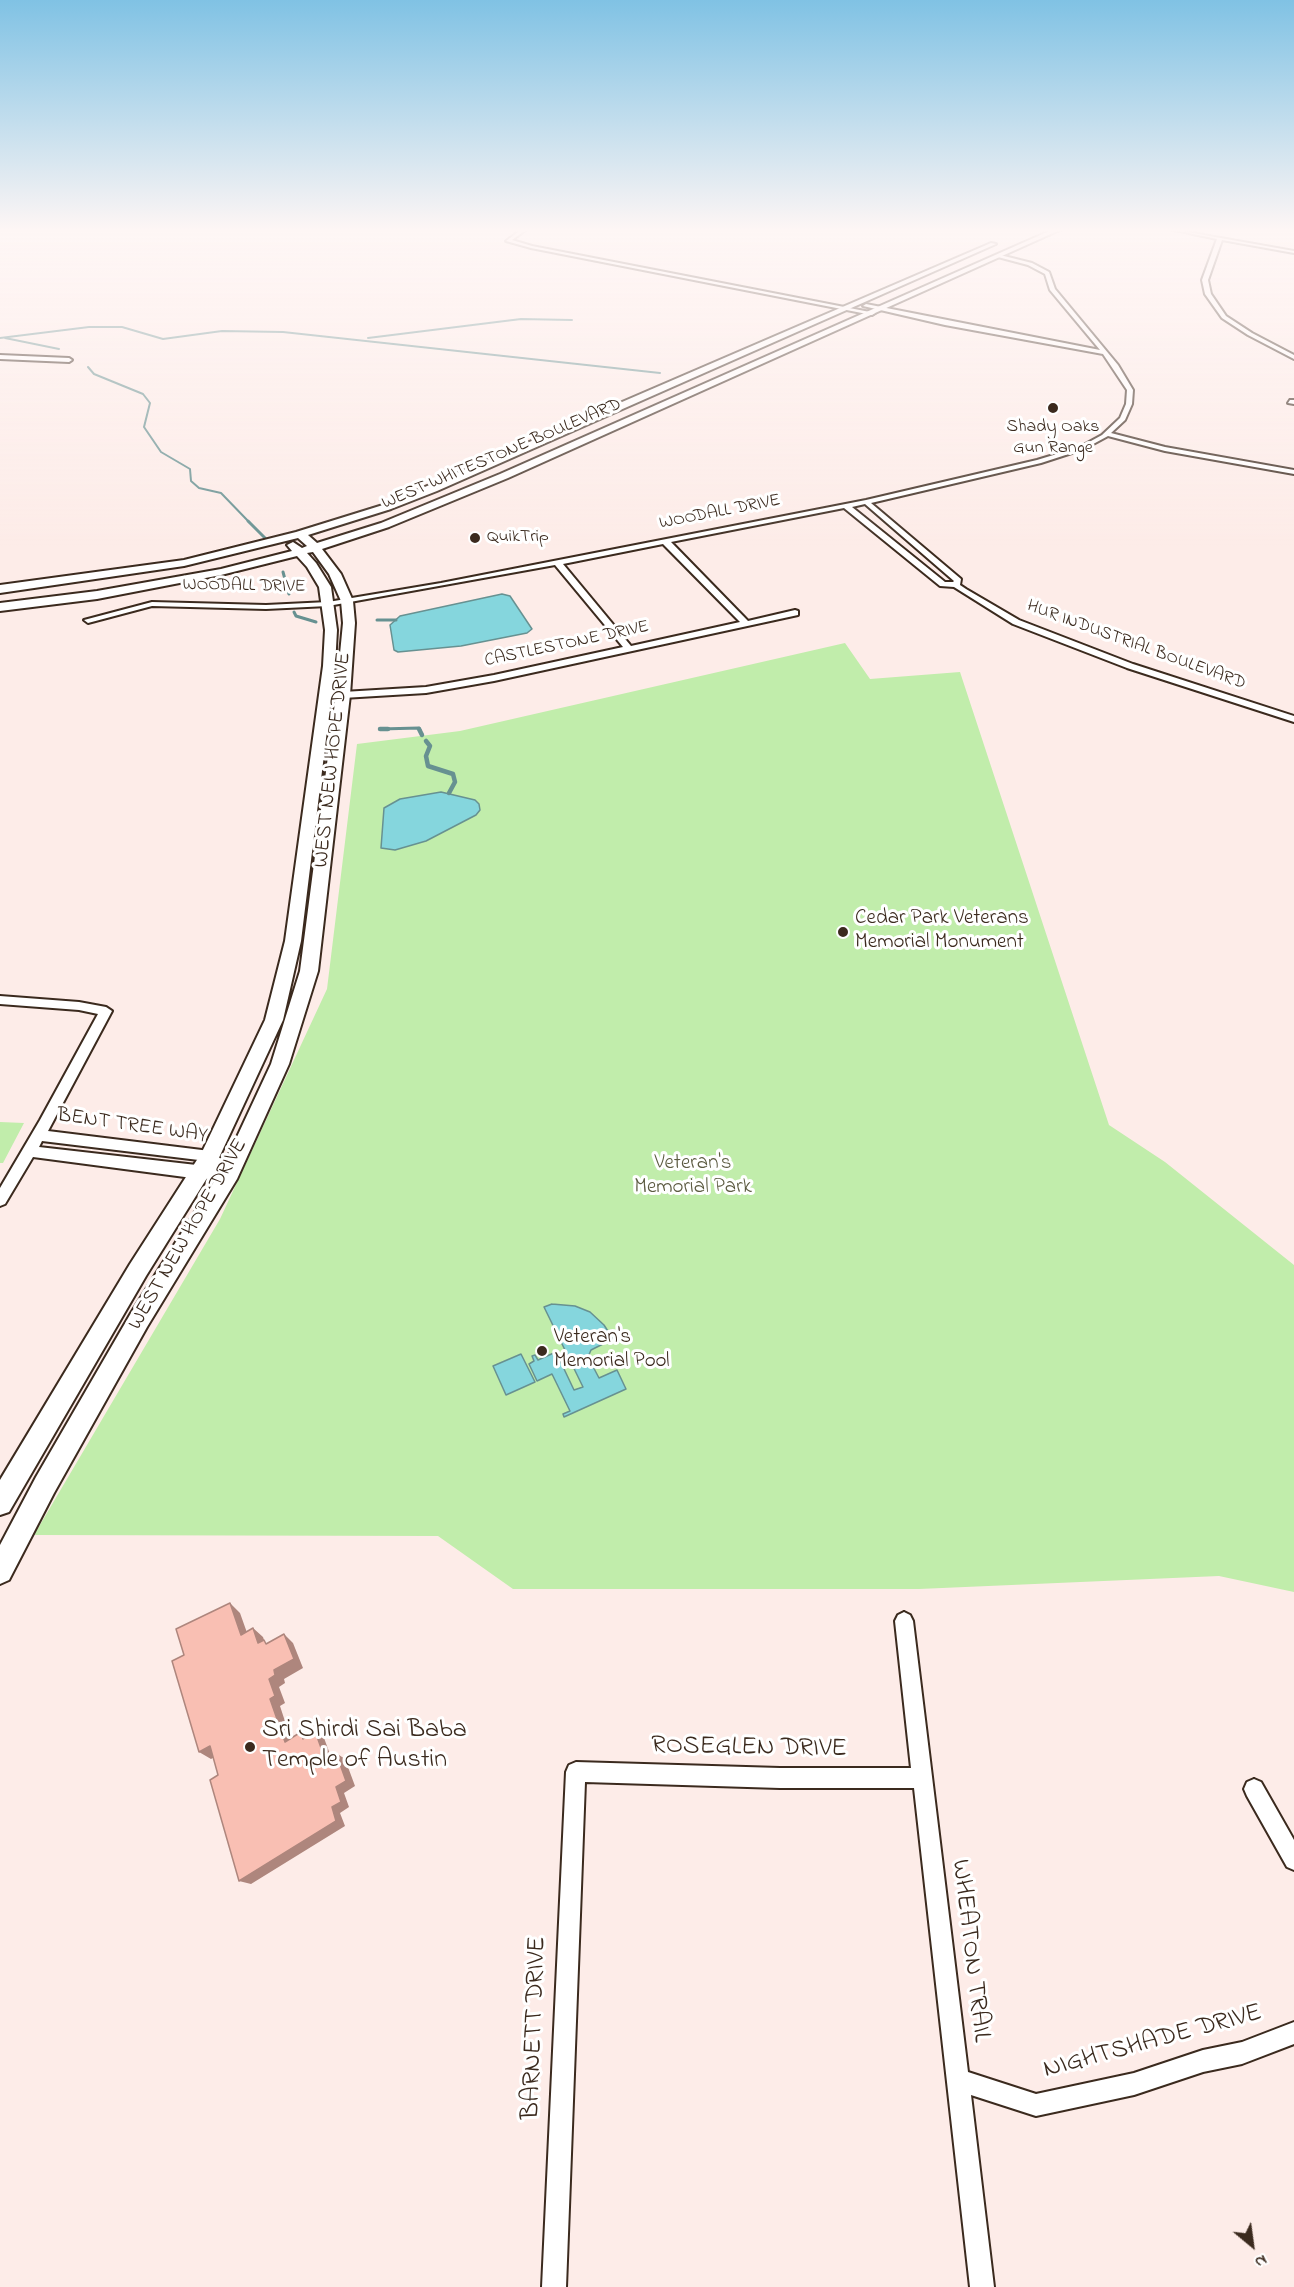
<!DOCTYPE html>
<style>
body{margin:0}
#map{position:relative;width:1294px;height:2287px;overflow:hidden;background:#fdece8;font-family:"Indie Flower",sans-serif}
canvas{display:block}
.north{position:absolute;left:1222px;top:2215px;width:60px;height:60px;-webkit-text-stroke:4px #fff;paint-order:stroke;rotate:151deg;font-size:16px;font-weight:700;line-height:24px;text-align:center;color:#3b2a1e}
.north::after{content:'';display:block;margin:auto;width:21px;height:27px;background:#3b2a1e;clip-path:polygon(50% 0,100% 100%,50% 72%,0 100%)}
</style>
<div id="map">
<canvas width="1294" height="2287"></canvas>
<div class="north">N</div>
</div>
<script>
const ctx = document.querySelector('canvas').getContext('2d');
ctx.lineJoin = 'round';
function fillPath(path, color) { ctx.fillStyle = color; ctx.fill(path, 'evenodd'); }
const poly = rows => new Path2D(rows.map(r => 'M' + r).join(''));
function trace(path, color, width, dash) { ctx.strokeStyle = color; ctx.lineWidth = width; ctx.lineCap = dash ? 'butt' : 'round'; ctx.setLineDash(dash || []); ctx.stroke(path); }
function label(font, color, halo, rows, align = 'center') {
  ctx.font = font + ' "Indie Flower",sans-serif'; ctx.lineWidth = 6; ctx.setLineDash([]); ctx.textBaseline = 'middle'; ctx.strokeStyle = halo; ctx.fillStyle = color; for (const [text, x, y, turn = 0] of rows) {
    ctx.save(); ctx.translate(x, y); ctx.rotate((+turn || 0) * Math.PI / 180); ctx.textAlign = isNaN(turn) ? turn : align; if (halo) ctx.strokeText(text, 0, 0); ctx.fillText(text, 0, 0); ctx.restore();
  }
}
fillPath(poly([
 [845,643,870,679,960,672,1109,1125,1165,1162,1294,1265,1294,1592,1219,1576,919,1589,513,1589,438,1536,34,1535,220,1219,327,989,357,744,460,731],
 [0,1122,24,1123,3,1163,0,1163]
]), '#c1edab');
const water = poly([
 [502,594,510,596,532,629,527,633,461,646,398,652,394,650,390,625,400,616,502,594],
 [441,792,475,800,479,804,480,810,476,815,426,841,395,850,381,848,384,808,400,799,441,792],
 [552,1304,575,1306,590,1312,604,1325,613,1339,591,1350,588,1357,599,1378,617,1370,626,1389,564,1417,563,1414,570,1411,552,1374,537,1381,529,1364,534,1361,532,1356,535,1355,538,1360,556,1352,574,1390,583,1387,544,1307,552,1304],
 [521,1354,535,1382,506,1395,493,1366,521,1354]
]);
fillPath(water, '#85d6dd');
trace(water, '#679191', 1.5);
trace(poly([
 [0,338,89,327,122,327,163,339,222,331,283,332,660,373],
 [5,338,59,349],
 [368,338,521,319,572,320],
 [88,367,94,374,143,394,150,403,144,427,161,452,190,469,191,481,199,488,221,493,250,523]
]), '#679191', 2);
trace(poly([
 [248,521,265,538],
 [283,572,289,594],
 [294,612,296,616,316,622],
 [377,620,396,620],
 [380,729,419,728,420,730]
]), '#679191', 3);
trace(poly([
 [380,729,388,729],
 [419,729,422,735],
 [426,741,430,746,426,756,428,766,453,774,455,782,449,793]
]), '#679191', 4.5);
const street = poly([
 [522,229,527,229,512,240,532,246,875,313,872,315,531,248,506,241,522,229],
 [1170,229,1294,251,1294,253,1222,240,1208,280,1211,294,1226,316,1252,333,1294,355,1294,359,1248,335,1222,318,1205,294,1202,280,1217,239,1170,229],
 [1000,255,1032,263,1049,272,1055,289,1118,365,1133,390,1132,404,1125,420,1111,433,1165,447,1294,470,1294,474,1165,451,1108,436,1084,449,1041,463,871,503,961,579,960,585,966,589,1019,620,1133,664,1294,716,1294,722,1127,668,1013,624,954,587,940,586,844,508,671,542,748,621,795,610,798,611,798,615,494,681,426,693,343,698,338,695,343,692,426,687,494,675,623,647,555,565,328,606,266,609,152,606,88,623,84,620,152,602,266,605,328,602,441,583,866,500,1037,460,1080,447,1102,435,1120,418,1126,404,1127,390,1103,354,945,325,863,306,866,304,1100,350,1050,290,1045,274,1028,265,998,257,1000,255],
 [865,504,954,581,953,582,945,582,852,507,865,504],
 [663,544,740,622,631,646,563,564,663,544],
 [0,355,69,358,72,360,69,362,0,359,0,355],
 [1290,400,1294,400,1294,404,1288,403,1290,400],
 [0,996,79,1002,106,1007,112,1011,48,1131,210,1151,235,1169,237,1173,235,1177,200,1179,33,1157,5,1204,0,1206,0,1188,40,1120,98,1014,79,1010,0,1004,0,996],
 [42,1141,207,1161,214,1167,39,1147,42,1141],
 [904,1612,910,1615,913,1621,968,2072,1036,2094,1134,2073,1203,2050,1242,2042,1294,2022,1294,2044,1242,2064,1203,2072,1134,2095,1036,2116,971,2095,994,2287,970,2287,914,1788,780,1788,585,1782,566,2287,542,2287,566,1772,569,1765,576,1762,780,1768,911,1768,895,1621,898,1615,904,1612],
 [1254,1779,1261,1782,1294,1840,1294,1870,1287,1867,1247,1796,1244,1789,1247,1782,1254,1779]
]);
const secondary = poly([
 [1054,229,1062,229,508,478,389,527,322,549,341,574,353,601,355,623,350,695,318,971,289,1064,237,1179,147,1327,54,1493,9,1580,0,1584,0,1545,36,1477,131,1313,222,1169,271,1064,300,971,336,695,343,623,341,601,329,574,313,552,307,553,316,563,331,587,337,630,335,666,301,941,283,1020,217,1162,146,1276,9,1512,0,1515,0,1480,130,1264,202,1152,265,1020,285,941,323,666,325,630,319,587,307,567,297,556,221,575,97,599,0,611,0,603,97,591,221,569,292,551,287,545,293,542,302,548,307,546,298,538,184,566,0,593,0,585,184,560,296,532,383,505,991,243,996,244,437,491,391,509,308,535,317,543,381,523,500,474,1054,229]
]);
trace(street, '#3b2a1e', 4);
trace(secondary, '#3b2a1e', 4);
fillPath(street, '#fff');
fillPath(secondary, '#fff');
fillPath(poly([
 [230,1603,240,1613,251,1644,241,1635],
 [253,1628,263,1637,268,1652,258,1643],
 [284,1634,293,1643,303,1668,284,1679,285,1683,279,1687,285,1703,280,1706,294,1749,285,1742,270,1699,269,1679,274,1670],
 [315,1731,324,1738,334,1765,325,1759],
 [210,1746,222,1753,211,1759,199,1752],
 [336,1753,345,1759,355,1786,344,1793,349,1807,340,1813,345,1826,251,1884,239,1881,336,1787]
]), '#ae867d');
const building = poly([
 [230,1603,241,1635,253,1628,258,1643,264,1640,266,1644,284,1634,294,1659,274,1670,275,1675,269,1679,275,1696,270,1699,285,1742,301,1732,303,1739,315,1731,325,1759,336,1753,346,1781,336,1787,341,1802,332,1807,336,1821,239,1881,210,1780,218,1775,210,1746,199,1752,172,1661,184,1655,176,1629,230,1603]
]);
fillPath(building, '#f9bfb3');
trace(building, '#ae867d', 1.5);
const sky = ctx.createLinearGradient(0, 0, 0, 549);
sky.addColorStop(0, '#80c2e4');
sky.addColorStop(0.42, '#fef6f5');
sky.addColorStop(1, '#fef6f500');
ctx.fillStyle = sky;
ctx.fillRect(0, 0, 1294, 549);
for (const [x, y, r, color] of [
 [1053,408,6,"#3b2a1e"],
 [475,538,6,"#3b2a1e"],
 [843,932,6,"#3b2a1e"],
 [542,1351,6,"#3b2a1e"],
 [250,1747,6,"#3b2a1e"]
]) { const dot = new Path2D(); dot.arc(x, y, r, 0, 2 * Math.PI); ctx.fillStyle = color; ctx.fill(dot); trace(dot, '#fff', 2); }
label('18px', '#3b2a1e', '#fff', [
 ["Shady Oaks",1053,428],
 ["Gun Range",1053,449],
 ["QuikTrip",487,538,"left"]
]);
label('18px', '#3b2a1e', '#fff', [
 ["WEST WHITESTONE BOULEVARD",502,455,-23],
 ["WOODALL DRIVE",720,513,-11],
 ["WOODALL DRIVE",244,587,1],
 ["CASTLESTONE DRIVE",567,645,-12],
 ["HUR INDUSTRIAL BOULEVARD",1136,646,20]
]);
label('21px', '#3b2a1e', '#fff', [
 ["WEST NEW HOPE DRIVE",334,760,-84],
 ["BENT TREE WAY",132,1127,8],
 ["WEST NEW HOPE DRIVE",189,1235,-60]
]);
label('21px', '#3b2a1e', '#fff', [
 ["Cedar Park Veterans",855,920],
 ["Memorial Monument",855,944],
 ["Veteran's",554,1339],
 ["Memorial Pool",554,1363]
], 'left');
label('21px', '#5c5b41', '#fff', [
 ["Veteran's",693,1165],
 ["Memorial Park",693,1189]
]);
label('26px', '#3b2a1e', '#fff', [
 ["Sri Shirdi Sai Baba",262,1732],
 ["Temple of Austin",262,1762]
], 'left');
label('26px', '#3b2a1e', '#fff', [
 ["ROSEGLEN DRIVE",749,1749,1],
 ["WHEATON TRAIL",969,1951,83],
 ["BARNETT DRIVE",536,2028,-88],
 ["NIGHTSHADE DRIVE",1153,2043,-15]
]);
</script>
